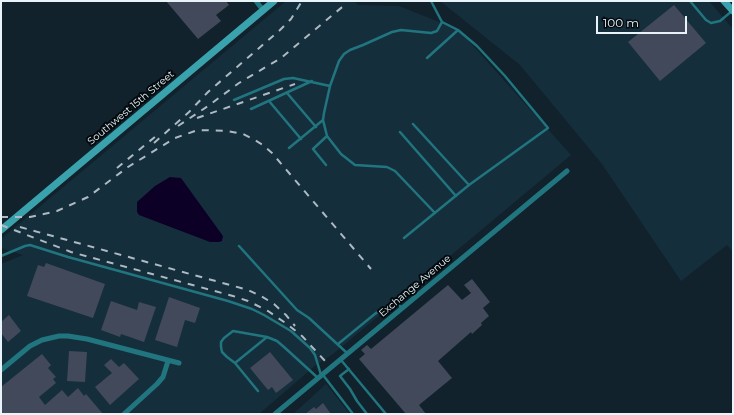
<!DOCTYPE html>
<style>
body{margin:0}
#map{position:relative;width:734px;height:415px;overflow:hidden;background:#11222c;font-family:Montserrat,sans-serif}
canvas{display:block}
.frame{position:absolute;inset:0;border:2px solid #e8f3fa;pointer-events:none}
.scale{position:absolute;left:596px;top:16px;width:91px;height:18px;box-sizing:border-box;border:2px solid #e8f3fa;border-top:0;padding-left:5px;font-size:12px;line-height:14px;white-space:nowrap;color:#e8f3fa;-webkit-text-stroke:3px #040b0f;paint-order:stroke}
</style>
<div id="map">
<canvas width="734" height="415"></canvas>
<div class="frame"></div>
<div class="scale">100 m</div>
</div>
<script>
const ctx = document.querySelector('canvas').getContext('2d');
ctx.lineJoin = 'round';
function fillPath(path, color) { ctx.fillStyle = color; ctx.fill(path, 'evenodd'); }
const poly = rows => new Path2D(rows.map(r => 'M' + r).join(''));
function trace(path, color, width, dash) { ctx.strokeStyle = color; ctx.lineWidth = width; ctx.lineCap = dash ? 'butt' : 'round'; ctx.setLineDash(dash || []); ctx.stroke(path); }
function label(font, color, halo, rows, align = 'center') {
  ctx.font = font + ' Montserrat,sans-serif'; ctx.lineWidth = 4; ctx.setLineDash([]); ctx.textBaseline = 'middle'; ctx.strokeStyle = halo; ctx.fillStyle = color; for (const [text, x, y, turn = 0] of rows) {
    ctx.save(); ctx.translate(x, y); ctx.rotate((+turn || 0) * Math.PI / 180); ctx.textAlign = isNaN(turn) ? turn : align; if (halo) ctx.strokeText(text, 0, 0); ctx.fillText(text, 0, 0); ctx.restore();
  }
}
fillPath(poly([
 [286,1,354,1,358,5,399,6,459,30,571,155,333,354,316,365,259,414,1,414,1,264,23,255,1,248,1,239],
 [440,1,709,1,733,29,733,252,727,245,681,281,602,164,520,65],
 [326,384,350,414,293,414]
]), '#152e3c');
fillPath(poly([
 [170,177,181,178,223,236,222,241,219,242,210,242,139,215,137,212,137,202,155,186]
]), '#0d0027');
fillPath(poly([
 [166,1,226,1,229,5,216,15,221,21,198,39],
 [674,5,706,43,660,81,628,42],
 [46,263,105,284,93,318,27,296,38,265,44,267],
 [472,279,490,302,483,308,489,316,481,323,482,325,472,334,471,332,438,361,452,378,419,405,426,414,406,414,359,359,365,354,361,350,367,345,371,349,448,285,462,300,471,293,464,285],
 [169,297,200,308,195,323,185,320,177,347,155,340],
 [111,301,137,310,139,302,156,307,144,342,121,334,120,337,101,330],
 [9,315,21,331,8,342,1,333,1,322],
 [69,351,87,352,85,382,67,381],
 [270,352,293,380,276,393,272,387,268,390,250,368],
 [42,354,51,365,48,368,56,377,53,379,56,383,39,397,45,405,62,390,68,397,78,388,84,396,86,394,103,414,1,414,1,387],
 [111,359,119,367,124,363,139,379,110,405,95,387,112,373,104,365],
 [323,403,331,414,305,414,314,407,316,409]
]), '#41495a');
trace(poly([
 [690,1,706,20,711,23,720,21,732,11],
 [427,58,458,30],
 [287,93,316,127],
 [234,100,284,79,293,78,330,86],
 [269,101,301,139],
 [251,109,312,81],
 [413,124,469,185],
 [400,132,456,196],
 [289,148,323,120],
 [326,165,313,149,327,136],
 [435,213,395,171,387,167,355,165,341,154,327,136,323,120,324,113,330,86,339,61,344,54,350,50,363,45,392,32,401,30,431,33,437,31,442,22],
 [404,238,469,185,548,128,505,76,477,46,458,30,442,22,431,1],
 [239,246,297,310,309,318,347,353],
 [1,256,25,246,30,245,68,257,228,301,252,309,264,315,291,331,310,348,315,355,321,375],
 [267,337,235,363,227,357,222,352,221,347,221,342,224,338,233,331,267,337,277,341,284,347,318,378],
 [338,344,376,313,383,310,394,301,396,302,402,308],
 [341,360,386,414],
 [235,363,258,391],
 [349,369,340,376,350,389,357,401,367,414],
 [323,375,353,414]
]), '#21757e', 2.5);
trace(poly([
 [256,1,263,10],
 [1,370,30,346,42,340,59,336,68,336,87,339,179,363],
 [124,414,157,384,163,377,168,361],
 [275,414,567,171]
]), '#21757e', 5);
trace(poly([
 [724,1,733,11],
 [1,230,274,1]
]), '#3aa2ad', 7);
trace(poly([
 [197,118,295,84],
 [178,126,208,106,239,83,281,58,347,3],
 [154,143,189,112,208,92,280,30,291,19,302,1],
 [117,168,156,136],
 [1,217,30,217,57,211,88,197,128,167,175,138,198,130,227,131,243,134,253,139,263,145,272,153,371,269],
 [1,225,71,252,233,296,248,301,268,311,287,324,302,336,326,362],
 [20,227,248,290,261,296,274,304,286,315,295,326]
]), '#adbac2', 2, [7, 7]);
label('10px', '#e8f3fa', '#040b0f', [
 ["Southwest 15th Street",131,108,-40],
 ["Exchange Avenue",415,286,-40]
]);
</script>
